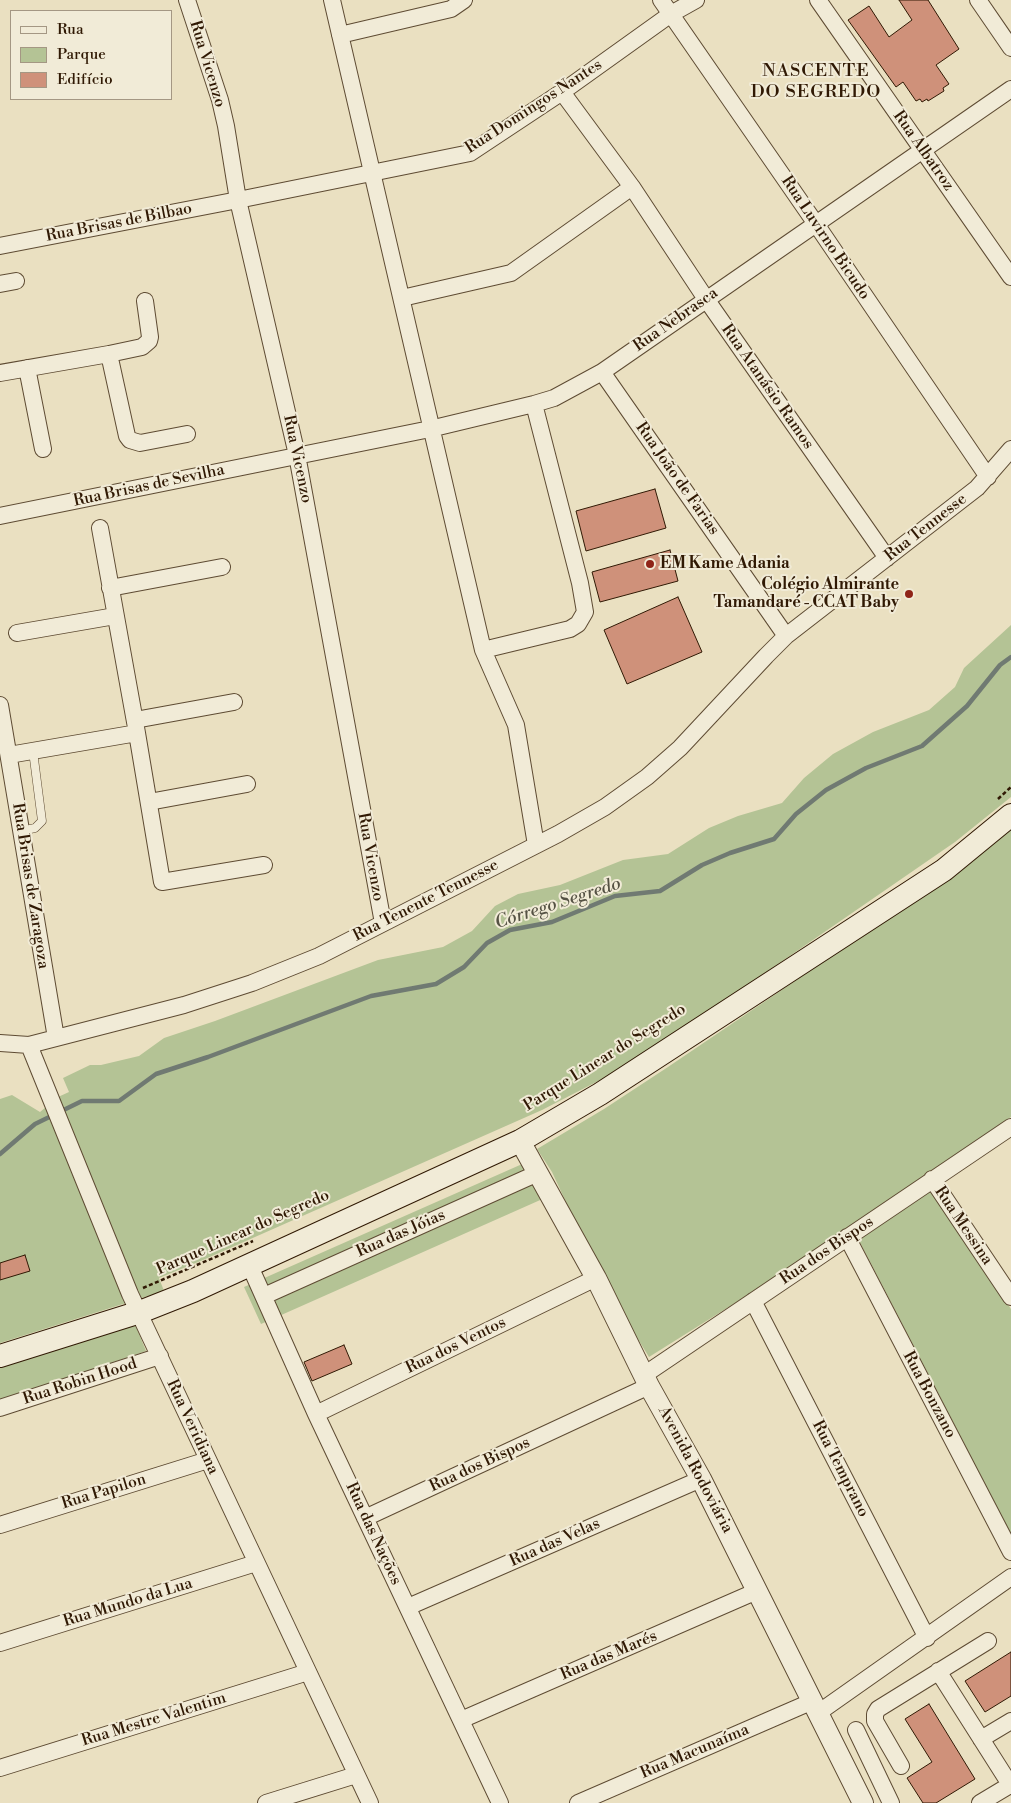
<!DOCTYPE html>
<meta charset="utf-8">
<style>
body{margin:0}
#map{position:relative;width:1011px;height:1803px;overflow:hidden;background:#eae0c1;font-family:"Libre Bodoni",serif}
canvas{display:block}
.legend{position:absolute;left:10px;top:10px;width:162px;height:90px;box-sizing:border-box;background:#f1ebd7;border:1px solid #a49783;margin:0;padding:6px 9px;list-style:none;font-size:15px;color:#301904}
.legend li{display:flex;align-items:center;gap:10px;height:25px}
.legend b{width:25px;border:1px solid #a49783}
</style>
<div id="map">
<canvas width="1011" height="1803"></canvas>
<ul class="legend">
<li><b style="height:6px;background:#f1ebd7"></b>Rua</li>
<li><b style="height:14px;background:#b4c395"></b>Parque</li>
<li><b style="height:14px;background:#cf917a"></b>Edifício</li>
</ul>
</div>
<script>
const ctx = document.querySelector('canvas').getContext('2d');
ctx.lineJoin = 'round';
function fillPath(path, color) { ctx.fillStyle = color; ctx.fill(path, 'evenodd'); }
const poly = rows => new Path2D(rows.map(r => 'M' + r).join(''));
function trace(path, color, width, dash) { ctx.strokeStyle = color; ctx.lineWidth = width; ctx.lineCap = dash ? 'butt' : 'round'; ctx.setLineDash(dash || []); ctx.stroke(path); }
function label(font, color, halo, rows, align = 'center') {
  ctx.font = font + ' "Libre Bodoni",serif'; ctx.lineWidth = 4; ctx.setLineDash([]); ctx.textBaseline = 'middle'; ctx.strokeStyle = halo; ctx.fillStyle = color; for (const [text, x, y, turn = 0] of rows) {
    ctx.save(); ctx.translate(x, y); ctx.rotate((+turn || 0) * Math.PI / 180); ctx.textAlign = isNaN(turn) ? turn : align; if (halo) ctx.strokeText(text, 0, 0); ctx.fillText(text, 0, 0); ctx.restore();
  }
}
fillPath(poly([
 [1011,625,1011,797,955,842,665,1042,606,1077,542,1110,203,1260,159,1278,164,1291,0,1343,0,1099,12,1095,40,1112,58,1097,69,1092,63,1078,90,1065,101,1065,139,1056,164,1038,215,1021,378,960,443,947,472,931,495,906,518,894,560,885,623,860,668,854,709,828,738,816,782,803,804,778,833,754,873,732,929,710,955,687,964,668],
 [1011,827,1011,1117,922,1177,1011,1309,1011,1534,852,1227,751,1293,649,1357,605,1286,552,1172,537,1149,604,1109,668,1067,947,878],
 [529,1161,547,1197,261,1324,244,1287],
 [135,1324,146,1351,0,1401,0,1364]
]), '#b4c395');
trace(poly([
 [0,1154,35,1124,82,1101,119,1101,156,1074,208,1057,371,996,436,984,464,967,487,943,510,930,552,922,615,896,660,891,702,865,730,853,774,839,796,814,826,790,866,768,922,746,967,706,1000,665,1011,657]
]), '#707a72', 4.5);
const building = poly([
 [899,0,928,0,959,49,936,65,949,84,943,88,944,91,928,101,927,99,922,102,920,99,916,101,903,82,896,87,848,20,869,6,889,37,912,20,899,0],
 [655,489,666,528,586,551,576,511,655,489],
 [670,550,678,581,600,602,592,572,670,550],
 [678,597,702,652,627,684,604,630,678,597],
 [25,1255,30,1271,0,1280,0,1263,25,1255],
 [344,1345,352,1364,312,1381,304,1362,344,1345],
 [1011,1652,1011,1696,985,1712,965,1681,1011,1652],
 [929,1704,975,1779,936,1803,923,1803,907,1778,932,1762,905,1719,929,1704]
]);
fillPath(building, '#cf917a');
trace(building, '#301904', 1);
const service = poly([
 [21,831,35,828,42,821,33,751]
]);
const minor = poly([
 [187,0,220,100,226,126,238,200,297,455,383,923],
 [332,0,483,650,516,725,536,845],
 [661,0,816,224,988,477],
 [818,0,1011,277],
 [978,0,1011,48],
 [340,35,451,9,464,0],
 [562,92,632,187,706,299,887,558],
 [0,246,238,200,470,153,562,92,671,14,696,0],
 [0,284,16,281],
 [402,298,511,273,632,187],
 [109,354,142,347,149,341,150,337,145,301],
 [27,368,43,449],
 [602,372,786,636],
 [0,373,109,354,127,436,130,440,140,443,187,434],
 [0,516,430,429,534,404,554,398,602,372,1011,89],
 [100,528,137,733],
 [110,588,222,567],
 [17,633,115,616],
 [483,650,570,629,578,624,585,612,580,583,534,404],
 [0,705,56,1038],
 [135,720,234,702],
 [9,755,137,733,162,882,264,865],
 [149,802,247,784],
 [0,1043,29,1045,184,1005,252,983,319,956,558,834,605,807,647,777,680,748,766,656,786,636,977,488,1011,449],
 [29,1045,130,1294,370,1803],
 [932,1179,1011,1297],
 [847,1237,1011,1552],
 [249,1264,316,1414,500,1803],
 [264,1296,538,1173],
 [753,1301,927,1638],
 [644,1375,1011,1127],
 [0,1408,160,1356],
 [316,1414,596,1278],
 [365,1518,649,1386],
 [0,1525,208,1460],
 [408,1607,701,1479],
 [0,1643,256,1563],
 [938,1671,1011,1786],
 [818,1713,1011,1577],
 [461,1720,757,1591],
 [856,1730,891,1803],
 [981,1739,1011,1721],
 [901,1766,875,1721,875,1714,878,1709,988,1641],
 [0,1768,308,1672],
 [266,1803,356,1775],
 [578,1803,813,1701],
 [980,1803,1010,1785]
]);
const tertiary = poly([
 [520,1141,596,1278,649,1386,701,1479,863,1803]
]);
const secondary = poly([
 [0,1356,140,1312,193,1291,520,1141,600,1094,944,870,1011,815]
]);
trace(service, '#5e4b33', 9);
trace(minor, '#5e4b33', 18);
trace(tertiary, '#5e4b33', 22);
trace(secondary, '#301904', 24);
trace(poly([
 [998,799,1011,787],
 [143,1288,253,1241]
]), '#301904', 2.5, [4, 2.5]);
trace(service, '#f1ebd7', 8);
trace(minor, '#f1ebd7', 16);
trace(tertiary, '#f1ebd7', 20);
trace(secondary, '#f1ebd7', 22);
for (const [x, y, r, color] of [
 [650,564,5,"#8f2418"],
 [909,594,5,"#8f2418"]
]) { const dot = new Path2D(); dot.arc(x, y, r, 0, 2 * Math.PI); ctx.fillStyle = color; ctx.fill(dot); trace(dot, '#f1ebd7', 2); }
label('16px', '#301904', '#f1ebd7', [
 ["Rua Vicenzo",207,64,73],
 ["Rua Domingos Nantes",534,107,-33],
 ["Rua Albatroz",923,151,55],
 ["Rua Brisas de Bilbao",119,223,-11],
 ["Rua Luvirno Bicudo",825,238,56],
 ["Rua Nebrasca",676,320,-35],
 ["Rua Atanásio Ramos",767,387,55],
 ["Rua Vicenzo",297,459,78],
 ["Rua João de Farias",677,479,55],
 ["Rua Brisas de Sevilha",149,486,-12],
 ["Rua Tennesse",926,528,-38],
 ["Rua Vicenzo",370,857,80],
 ["Rua Brisas de Zaragoza",30,886,81],
 ["Rua Tenente Tennesse",426,901,-27],
 ["Parque Linear do Segredo",605,1058,-32],
 ["Rua Messina",963,1226,56],
 ["Parque Linear do Segredo",243,1233,-24],
 ["Rua das Jóias",401,1234,-24],
 ["Rua dos Bispos",827,1251,-34],
 ["Rua dos Ventos",456,1346,-26],
 ["Rua Robin Hood",80,1382,-18],
 ["Rua Bonzano",929,1395,62],
 ["Rua Veridiana",192,1427,65],
 ["Rua dos Bispos",480,1465,-25],
 ["Rua Temprano",840,1469,63],
 ["Avenida Rodoviária",695,1470,62],
 ["Rua Papilon",104,1492,-17],
 ["Rua das Nações",373,1534,65],
 ["Rua das Velas",555,1543,-24],
 ["Rua Mundo da Lua",128,1603,-17],
 ["Rua das Marés",609,1656,-23],
 ["Rua Mestre Valentim",154,1720,-17],
 ["Rua Macunaíma",695,1752,-23]
]);
label('bold 16px', '#301904', '#f1ebd7', [
 ["EM Kame Adania",660,564],
 ["Colégio Almirante",899,585,"right"],
 ["Tamandaré - CCAT Baby",899,603,"right"]
], 'left');
ctx.letterSpacing = '1px';
label('18px', '#301904', '#f1ebd7', [
 ["NASCENTE",816,72],
 ["DO SEGREDO",816,93]
]);
ctx.letterSpacing = '0px';
label('italic 18px', '#555244', '#f1ebd7', [
 ["Córrego Segredo",558,904,-18]
]);
</script>
